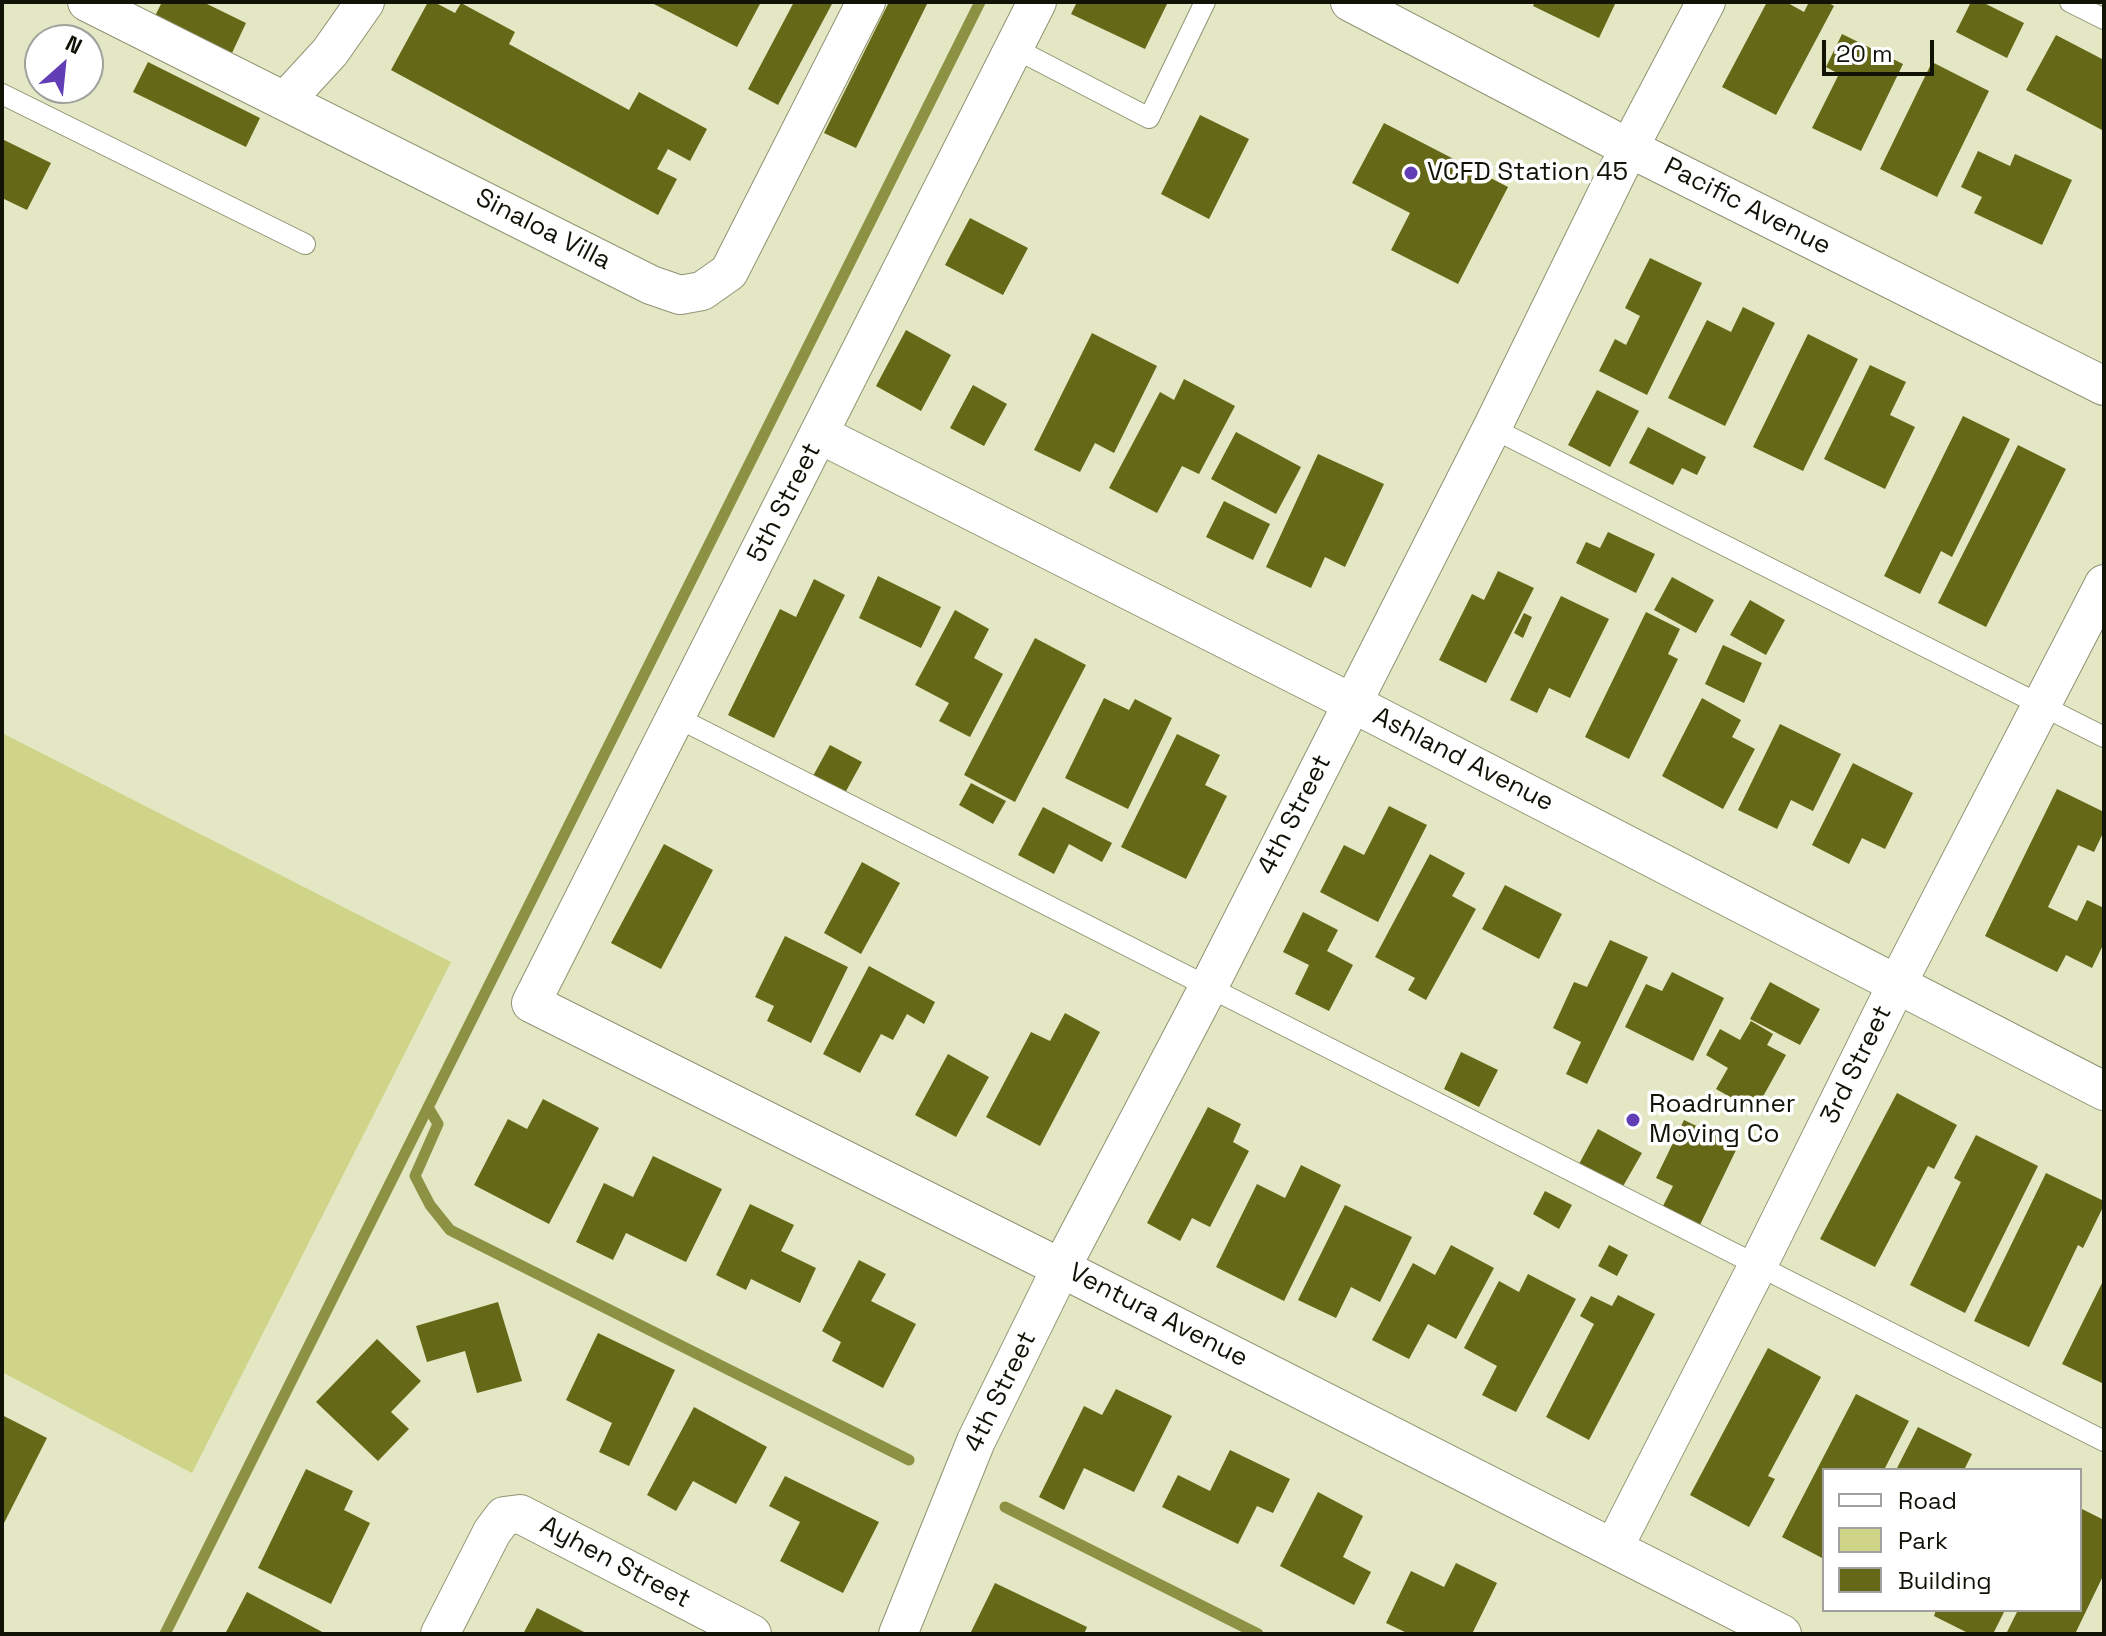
<!DOCTYPE html>
<style>
body{margin:0}
#map{position:relative;width:2106px;height:1636px;overflow:hidden;background:#e3e7c3;font-family:"Space Grotesk",sans-serif}
canvas{display:block}
.frame{position:absolute;inset:0;border:4px solid #121307;pointer-events:none}
.legend{position:absolute;left:1822px;top:1468px;width:260px;height:144px;box-sizing:border-box;background:#fff;border:2px solid #a0a19c;margin:0;padding:10px 14px;list-style:none;font-size:24px;color:#121307}
.legend li{display:flex;align-items:center;gap:16px;height:40px}
.legend b{width:40px;border:2px solid #a0a19c}
.north{position:absolute;left:24px;top:24px;width:80px;height:80px;box-sizing:border-box;background:#fff;border:2px solid #a0a19c;border-radius:50%;rotate:27deg;font-size:22px;font-weight:700;line-height:32px;text-align:center;color:#121307}
.north::after{content:'';display:block;margin:auto;width:28px;height:36px;background:#623eb6;clip-path:polygon(50% 0,100% 100%,50% 72%,0 100%)}
.scale{position:absolute;left:1822px;top:40px;width:112px;height:36px;box-sizing:border-box;border:4px solid #121307;border-top:0;padding-left:10px;font-size:24px;line-height:28px;white-space:nowrap;color:#121307;-webkit-text-stroke:6px #fff;paint-order:stroke}
</style>
<div id="map">
<canvas width="2106" height="1636"></canvas>
<div class="frame"></div>
<ul class="legend">
<li><b style="height:10px;background:#fff"></b>Road</li>
<li><b style="height:22px;background:#cfd489"></b>Park</li>
<li><b style="height:22px;background:#656816"></b>Building</li>
</ul>
<div class="north">N</div>
<div class="scale">20 m</div>
</div>
<script>
const ctx = document.querySelector('canvas').getContext('2d');
ctx.lineJoin = 'round';
function fillPath(path, color) { ctx.fillStyle = color; ctx.fill(path, 'evenodd'); }
const poly = rows => new Path2D(rows.map(r => 'M' + r).join(''));
function trace(path, color, width, dash) { ctx.strokeStyle = color; ctx.lineWidth = width; ctx.lineCap = dash ? 'butt' : 'round'; ctx.setLineDash(dash || []); ctx.stroke(path); }
function label(font, color, halo, rows, align = 'center') {
  ctx.font = font + ' "Space Grotesk",sans-serif'; ctx.lineWidth = 7; ctx.setLineDash([]); ctx.textBaseline = 'middle'; ctx.strokeStyle = halo; ctx.fillStyle = color; for (const [text, x, y, turn = 0] of rows) {
    ctx.save(); ctx.translate(x, y); ctx.rotate((+turn || 0) * Math.PI / 180); ctx.textAlign = isNaN(turn) ? turn : align; if (halo) ctx.strokeText(text, 0, 0); ctx.fillText(text, 0, 0); ctx.restore();
  }
}
fillPath(poly([
 [2,733,451,962,192,1473,2,1372]
]), '#cfd489');
trace(poly([
 [428,1107,438,1124,415,1176,430,1205,450,1230,909,1460],
 [1005,1507,1258,1634],
 [165,1634,980,2]
]), '#8d9144', 11);
fillPath(poly([
 [162,2,203,2,246,23,232,53,155,16],
 [428,2,434,2,455,13,461,3,515,32,509,44,629,110,639,92,707,129,690,161,668,149,657,169,677,179,658,215,391,70],
 [650,2,761,2,737,47],
 [794,2,833,2,778,105,748,89],
 [889,2,928,2,856,148,824,133],
 [1077,2,1168,2,1145,49,1071,14],
 [1535,2,1616,2,1599,38,1533,6],
 [1767,2,1786,2,1804,12,1809,2,1827,2,1834,6,1776,115,1722,87],
 [1971,2,1982,2,2024,23,2007,58,1956,32],
 [1842,34,1903,64,1861,151,1812,128,1839,74,1826,67],
 [2056,35,2104,60,2104,131,2026,90],
 [148,62,260,118,246,147,133,92],
 [1932,62,1989,91,1937,197,1880,169],
 [1200,115,1249,139,1209,219,1161,194],
 [1384,123,1508,187,1458,284,1391,250,1410,213,1352,183],
 [2,139,51,163,27,210,2,198],
 [1978,151,2010,166,2015,154,2072,180,2042,245,1974,213,1982,197,1961,187],
 [970,218,1028,248,1003,295,945,265],
 [1650,258,1702,283,1647,395,1599,371,1615,339,1626,345,1640,316,1625,308],
 [1743,307,1775,323,1725,426,1668,398,1707,320,1731,332],
 [906,330,951,355,921,411,876,386],
 [1092,333,1157,366,1114,453,1095,443,1080,472,1034,450],
 [1808,334,1858,359,1803,471,1753,447],
 [1870,365,1906,382,1890,415,1915,427,1885,489,1824,459],
 [1184,379,1235,406,1199,474,1182,466,1157,513,1109,488,1160,392,1174,400],
 [973,385,1007,404,984,446,950,428],
 [1597,390,1639,411,1610,467,1568,445],
 [1963,416,2010,439,1952,557,1941,551,1920,594,1884,576],
 [1648,427,1706,457,1697,475,1682,468,1673,485,1629,463],
 [1236,432,1301,467,1276,514,1211,479],
 [2018,445,2066,469,1986,627,1938,603],
 [1318,454,1384,484,1345,567,1325,557,1311,588,1266,567],
 [1224,501,1270,524,1253,560,1206,537],
 [1608,532,1655,554,1636,593,1576,563,1586,542,1600,548],
 [1498,571,1534,588,1486,683,1439,660,1472,594,1484,600],
 [878,576,941,607,921,648,859,618],
 [1672,577,1714,600,1696,633,1654,610],
 [814,579,845,595,774,738,728,715,780,609,796,617],
 [1561,596,1609,619,1570,698,1549,688,1537,713,1510,700],
 [1750,600,1785,620,1766,655,1730,635],
 [955,610,989,629,974,658,1003,674,970,737,939,721,949,703,915,685],
 [1646,612,1680,629,1668,654,1678,659,1629,759,1585,737],
 [1524,613,1532,617,1523,638,1514,633],
 [1035,638,1086,665,1015,802,964,775],
 [1723,645,1762,663,1744,703,1705,684],
 [1104,698,1129,710,1135,699,1172,718,1128,809,1065,778],
 [1702,698,1741,720,1732,737,1755,749,1723,809,1662,776],
 [1780,724,1841,754,1813,811,1791,800,1777,829,1738,810],
 [1177,734,1220,755,1205,785,1227,796,1186,879,1121,847],
 [830,745,862,762,845,793,813,776],
 [1853,763,1913,793,1885,849,1862,838,1849,864,1812,845],
 [971,783,1006,801,993,824,959,805],
 [2057,789,2104,812,2104,831,2094,852,2078,845,2048,907,2077,921,2087,900,2104,908,2104,943,2092,968,2066,955,2057,972,1985,936],
 [1389,806,1427,825,1378,922,1320,892,1344,845,1364,855],
 [1043,807,1112,843,1102,862,1069,844,1054,874,1018,855],
 [664,844,713,870,661,969,611,943],
 [1430,854,1465,873,1452,896,1476,909,1426,1000,1408,990,1415,978,1375,957],
 [862,862,900,883,861,954,824,933],
 [1505,885,1562,914,1539,959,1482,929],
 [1303,912,1338,930,1327,951,1353,965,1329,1011,1295,994,1309,965,1283,952],
 [785,936,848,967,811,1043,767,1021,774,1006,755,997],
 [1610,940,1648,957,1587,1084,1566,1074,1581,1042,1553,1028,1574,982,1587,987],
 [869,966,935,1002,924,1024,907,1014,893,1040,881,1034,860,1073,823,1054],
 [1672,972,1724,998,1693,1061,1625,1027,1646,984,1662,991],
 [1770,982,1820,1009,1800,1045,1750,1019],
 [1065,1013,1100,1032,1040,1146,986,1117,1031,1032,1050,1041],
 [1751,1021,1773,1034,1767,1045,1786,1055,1755,1111,1716,1089,1728,1068,1706,1055,1720,1029,1740,1040],
 [1461,1052,1498,1070,1479,1107,1444,1089],
 [948,1054,989,1077,956,1137,915,1115],
 [1897,1093,1957,1125,1934,1169,1928,1166,1875,1267,1820,1239],
 [543,1099,599,1128,549,1224,474,1185,508,1119,527,1129],
 [1208,1107,1241,1124,1233,1142,1249,1151,1210,1227,1192,1218,1180,1241,1147,1223],
 [1684,1120,1738,1146,1698,1229,1661,1210,1673,1186,1656,1178],
 [1598,1129,1642,1153,1622,1188,1579,1164],
 [1976,1135,2038,1166,1965,1313,1910,1285,1961,1182,1954,1178],
 [653,1156,722,1189,686,1262,626,1233,613,1260,576,1242,604,1183,633,1197],
 [1301,1165,1341,1185,1284,1301,1216,1267,1257,1184,1285,1198],
 [2046,1173,2104,1201,2104,1205,2083,1248,2078,1245,2029,1347,1974,1321],
 [1545,1191,1572,1205,1559,1229,1533,1214],
 [750,1204,794,1225,781,1251,816,1268,800,1303,751,1279,746,1290,716,1275],
 [1345,1205,1412,1237,1380,1302,1351,1287,1336,1318,1298,1300],
 [1451,1245,1494,1268,1456,1339,1428,1324,1409,1359,1372,1340,1413,1263,1435,1275],
 [1609,1245,1628,1255,1617,1276,1598,1266],
 [859,1260,886,1274,871,1301,916,1324,883,1388,832,1361,841,1342,822,1331],
 [1528,1274,1576,1299,1516,1412,1482,1395,1497,1366,1464,1348,1499,1281,1519,1292],
 [2104,1279,2104,1384,2062,1364],
 [1618,1295,1655,1314,1589,1440,1546,1417,1594,1324,1580,1316,1591,1296,1612,1306],
 [498,1302,522,1381,477,1393,465,1351,427,1362,416,1326],
 [598,1333,675,1370,629,1466,599,1452,612,1423,566,1400],
 [377,1339,421,1381,391,1412,409,1429,378,1461,316,1402],
 [1768,1348,1821,1377,1768,1476,1775,1479,1749,1527,1690,1495],
 [1116,1389,1172,1416,1134,1492,1084,1468,1064,1510,1039,1497,1084,1406,1102,1415],
 [1856,1394,1909,1421,1884,1470,1824,1470,1824,1559,1782,1537],
 [694,1407,767,1447,736,1504,693,1481,676,1511,647,1495],
 [2,1415,47,1438,2,1527],
 [1918,1427,1972,1454,1964,1470,1896,1470],
 [1230,1450,1290,1479,1273,1513,1257,1506,1238,1544,1162,1507,1178,1475,1210,1491],
 [306,1469,353,1491,344,1510,370,1523,331,1604,258,1568],
 [785,1476,879,1522,843,1593,780,1561,800,1522,769,1506],
 [1318,1492,1363,1516,1343,1557,1371,1572,1354,1605,1280,1566],
 [2080,1508,2104,1520,2104,1574,2075,1634,2006,1634,2018,1610,2080,1610],
 [1456,1563,1497,1583,1472,1634,1409,1634,1386,1623,1411,1571,1444,1587],
 [995,1583,1087,1627,1084,1634,970,1634],
 [247,1592,326,1634,225,1634],
 [537,1608,588,1634,523,1634],
 [1936,1610,2005,1610,1993,1634,1970,1634,1934,1616]
]), '#656816');
const service = poly([
 [2070,2,2104,19],
 [1014,48,1149,118,1205,2],
 [2,94,305,244],
 [1492,428,2104,737],
 [678,718,2104,1441]
]);
const minor = poly([
 [87,2,651,285,680,295,702,291,729,272,866,2],
 [1037,2,531,1003,1061,1268,1782,1634],
 [1350,2,1629,148,2104,386],
 [285,101,330,52,365,2],
 [819,434,1352,703,2104,1091],
 [1614,1547,1758,1265,1897,984,2104,584],
 [440,1634,492,1532,504,1516,520,1514,752,1634],
 [898,1634,976,1441,1061,1268,1209,986,1492,428,1629,148,1706,2]
]);
trace(service, '#909372', 22);
trace(minor, '#909372', 40);
trace(service, '#fff', 20);
trace(minor, '#fff', 38);
for (const [x, y, r, color] of [
 [1411,173,8,"#623eb6"],
 [1633,1120,8,"#623eb6"]
]) { const dot = new Path2D(); dot.arc(x, y, r, 0, 2 * Math.PI); ctx.fillStyle = color; ctx.fill(dot); trace(dot, '#fff', 3); }
label('26px', '#121307', '#fff', [
 ["VCFD Station 45",1427,173],
 ["Roadrunner",1649,1105],
 ["Moving Co",1649,1135]
], 'left');
label('26px', '#121307', '#fff', [
 ["Pacific Avenue",1747,207,27],
 ["Sinaloa Villa",543,230,27],
 ["5th Street",785,503,-63],
 ["Ashland Avenue",1463,760,27],
 ["4th Street",1295,815,-63],
 ["3rd Street",1857,1065,-64],
 ["Ventura Avenue",1158,1316,27],
 ["4th Street",1001,1392,-64],
 ["Ayhen Street",615,1563,28]
]);
</script>
